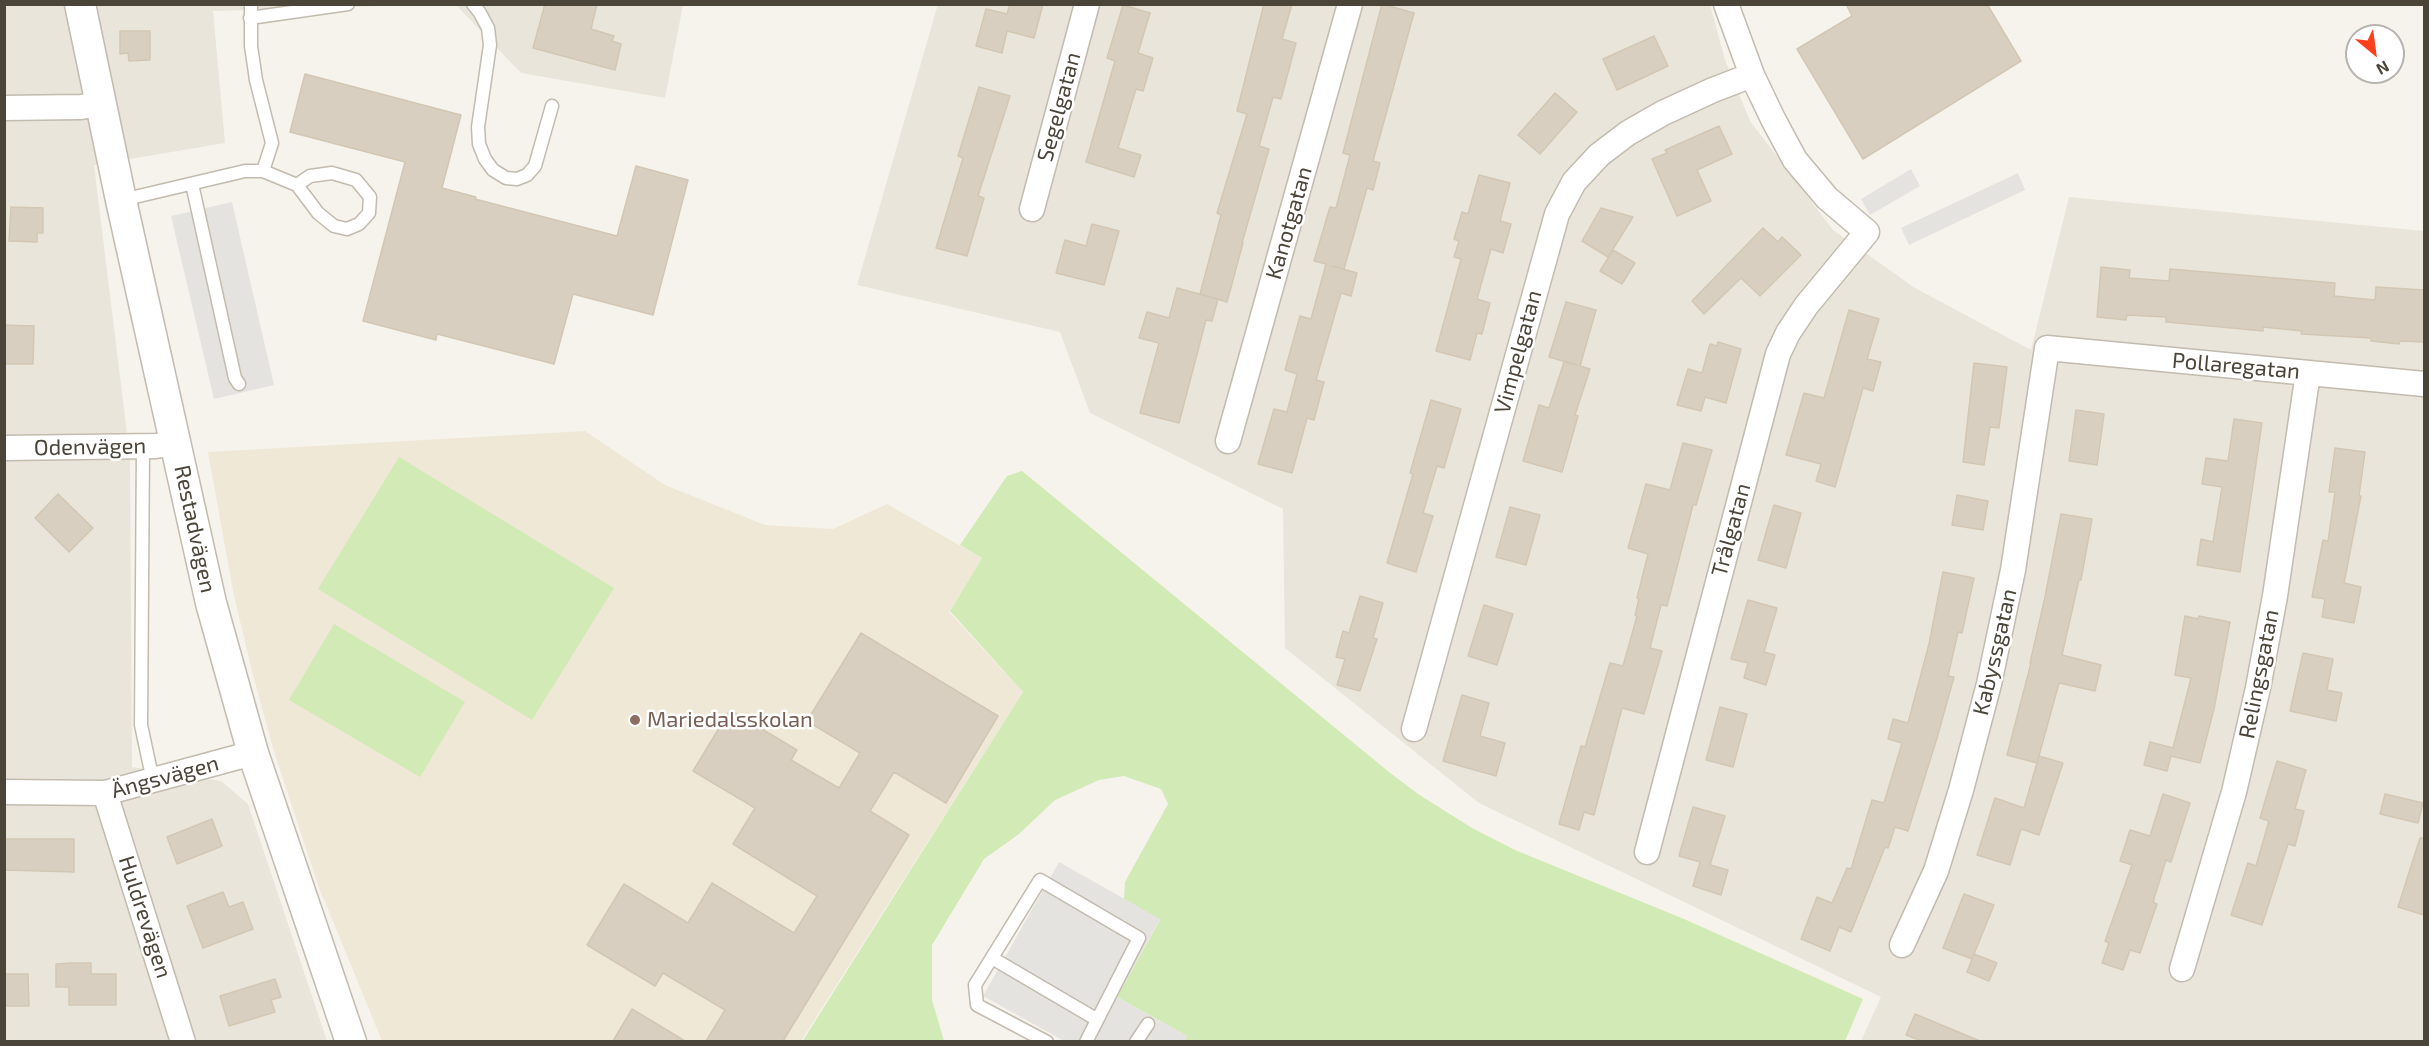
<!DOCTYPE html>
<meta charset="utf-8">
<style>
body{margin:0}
#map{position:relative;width:2429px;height:1046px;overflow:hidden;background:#f6f3ec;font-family:"Exo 2",sans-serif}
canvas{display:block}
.frame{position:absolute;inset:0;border:6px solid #4b4439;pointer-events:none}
.north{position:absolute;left:2345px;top:24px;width:60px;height:60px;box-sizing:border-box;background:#fff;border:2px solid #b7b4b0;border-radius:50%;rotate:151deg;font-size:16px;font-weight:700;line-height:24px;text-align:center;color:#4b4439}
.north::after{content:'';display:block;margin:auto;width:21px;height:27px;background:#fc3f1d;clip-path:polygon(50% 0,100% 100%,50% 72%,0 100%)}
</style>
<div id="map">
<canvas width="2429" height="1046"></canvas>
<div class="frame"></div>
<div class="north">N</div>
</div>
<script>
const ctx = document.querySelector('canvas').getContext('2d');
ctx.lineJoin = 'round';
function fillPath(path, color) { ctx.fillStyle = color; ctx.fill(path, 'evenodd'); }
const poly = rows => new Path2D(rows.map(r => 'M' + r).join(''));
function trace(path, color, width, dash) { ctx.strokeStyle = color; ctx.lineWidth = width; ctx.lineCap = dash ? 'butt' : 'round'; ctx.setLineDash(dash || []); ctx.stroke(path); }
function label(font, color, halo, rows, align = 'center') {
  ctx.font = font + ' "Exo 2",sans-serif'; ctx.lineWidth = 5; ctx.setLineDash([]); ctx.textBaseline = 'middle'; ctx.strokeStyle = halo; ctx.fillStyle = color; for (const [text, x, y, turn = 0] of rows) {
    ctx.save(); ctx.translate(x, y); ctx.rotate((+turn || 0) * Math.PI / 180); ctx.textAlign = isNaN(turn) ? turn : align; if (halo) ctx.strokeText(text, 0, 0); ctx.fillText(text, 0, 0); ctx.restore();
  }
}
fillPath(poly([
 [938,4,1710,5,1725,60,1750,121,1833,230,1915,288,2031,350,2069,197,2424,231,2424,1041,1861,1041,1881,997,1479,803,1285,648,1283,509,1090,413,1060,332,857,285],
 [5,5,413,5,213,11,225,143,94,165,130,458,132,767,221,781,248,804,327,1041,5,1042],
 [456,5,683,5,665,98,521,73]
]), '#eae5da');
fillPath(poly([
 [585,431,665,485,765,525,833,529,887,504,982,558,949,612,1023,692,801,1041,382,1041,318,885,273,748,253,675,234,596,208,452]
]), '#efe8d6');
fillPath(poly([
 [399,457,614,588,532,720,318,589],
 [1022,471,1389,772,1418,794,1472,828,1515,850,1684,919,1863,999,1845,1041,1184,1041,1187,1036,1117,997,1160,920,1124,899,1125,882,1168,804,1161,789,1124,776,1099,780,1055,800,1019,834,984,859,932,945,932,1000,944,1041,802,1042,1023,692,950,611,982,558,960,545,1007,476],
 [334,624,465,702,420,777,289,700]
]), '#d2eab5');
fillPath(poly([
 [1911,169,1920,186,1870,215,1861,199],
 [2018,173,2025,190,1909,245,1901,228],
 [232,202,274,385,214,399,171,216],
 [1059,862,1160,919,1117,997,1187,1036,1184,1042,1064,1041,983,996]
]), '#e5e3e0');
const building = poly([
 [545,4,597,4,591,29,614,36,612,41,621,44,615,70,533,48,545,4],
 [1010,4,1043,4,1034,38,1007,31,1002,53,976,46,986,9,1007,14,1010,4],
 [1264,4,1292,4,1282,39,1296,43,1281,99,1273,97,1259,146,1269,149,1242,243,1243,243,1227,302,1200,294,1221,215,1217,213,1247,114,1237,111,1264,4],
 [1382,4,1414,13,1373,161,1380,163,1373,190,1367,188,1344,269,1332,266,1357,273,1351,296,1341,293,1316,380,1324,382,1314,420,1307,418,1292,473,1258,464,1274,409,1287,412,1297,374,1285,370,1300,316,1311,319,1326,264,1314,261,1330,207,1336,208,1350,155,1343,153,1382,4],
 [1846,4,1987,4,2021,61,1863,159,1797,49,1852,16,1846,4],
 [1123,5,1150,13,1138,53,1153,58,1143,91,1136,89,1118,148,1141,155,1134,177,1086,162,1115,61,1107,58,1123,5],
 [120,31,150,31,150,60,129,61,128,53,120,54,120,31],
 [1654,36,1668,66,1617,90,1603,59,1654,36],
 [305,74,461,115,442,188,476,197,475,199,617,236,636,166,688,180,653,315,573,294,554,364,437,334,436,340,363,321,405,162,290,132,305,74],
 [979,87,1010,96,978,196,984,198,967,256,936,248,963,158,958,156,979,87],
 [1555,93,1577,112,1540,154,1518,135,1555,93],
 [1719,126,1732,154,1697,170,1711,201,1677,216,1652,159,1667,153,1665,150,1719,126],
 [1479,175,1510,183,1500,221,1511,224,1503,253,1491,249,1477,299,1490,303,1482,334,1477,333,1470,360,1436,351,1461,259,1454,257,1459,241,1454,239,1462,212,1468,214,1479,175],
 [11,207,43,208,43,233,37,233,37,242,9,241,11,207],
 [1601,208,1633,217,1608,257,1582,241,1601,208],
 [1092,224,1119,231,1104,285,1056,273,1065,240,1086,246,1092,224],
 [1763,228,1778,242,1782,237,1801,255,1760,296,1741,278,1704,314,1692,301,1763,228],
 [1613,250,1635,263,1622,284,1600,271,1613,250],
 [2101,267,2130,270,2129,278,2169,281,2170,269,2335,283,2334,296,2375,300,2376,287,2424,290,2424,342,2400,341,2399,344,2371,341,2371,338,2301,334,2302,331,2263,327,2263,331,2232,328,2166,322,2166,317,2127,315,2126,320,2097,317,2101,267],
 [1177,288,1218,299,1212,321,1206,320,1179,423,1140,413,1159,343,1139,338,1147,312,1169,318,1177,288],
 [1566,302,1596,310,1580,366,1590,369,1575,415,1578,416,1562,472,1523,461,1539,405,1549,408,1564,362,1577,365,1549,357,1566,302],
 [1849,310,1879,319,1867,359,1881,362,1873,391,1863,388,1835,487,1816,481,1821,464,1786,455,1804,393,1824,398,1849,310],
 [4,325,34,326,33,364,4,364,4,325],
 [1718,342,1741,349,1726,403,1705,397,1701,411,1677,405,1688,369,1702,373,1710,344,1717,346,1718,342],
 [1974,363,2007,367,1999,428,1990,427,1984,465,1963,462,1974,363],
 [1431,400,1461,409,1444,468,1437,466,1423,513,1433,516,1416,572,1387,563,1413,474,1410,473,1431,400],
 [2076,410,2104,414,2097,465,2069,461,2076,410],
 [2234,419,2262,423,2240,572,2197,565,2201,539,2213,542,2222,487,2202,484,2206,458,2228,461,2234,419],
 [1683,443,1712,450,1696,505,1693,505,1667,606,1661,605,1650,648,1662,651,1644,714,1622,708,1594,815,1584,812,1579,830,1559,824,1581,746,1585,747,1610,663,1623,666,1637,616,1635,615,1639,599,1637,598,1648,554,1628,548,1646,484,1670,490,1683,443],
 [2335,448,2365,452,2359,496,2361,496,2344,583,2361,587,2354,623,2322,617,2325,599,2312,597,2323,540,2328,541,2335,492,2329,492,2335,448],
 [58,494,93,528,69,552,35,518,58,494],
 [1957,495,1988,501,1983,530,1952,525,1957,495],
 [1774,505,1801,513,1786,568,1758,560,1774,505],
 [1510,507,1540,515,1526,565,1496,557,1510,507],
 [2061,514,2092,519,2081,580,2079,580,2062,655,2101,665,2095,691,2059,683,2037,763,2007,755,2031,663,2030,663,2045,597,2061,514],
 [1943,572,1974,578,1962,633,1958,632,1948,676,1954,677,1937,738,1908,831,1895,827,1888,848,1885,847,1851,932,1839,927,1830,951,1801,939,1817,897,1832,903,1847,868,1851,869,1872,800,1884,803,1902,743,1888,739,1893,719,1908,723,1929,644,1943,572],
 [1360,596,1383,603,1373,638,1377,639,1360,691,1337,685,1345,659,1336,657,1343,631,1349,633,1360,596],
 [1748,600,1777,608,1764,652,1775,655,1766,685,1744,678,1748,663,1731,659,1748,600],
 [1484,605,1513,614,1497,665,1468,656,1484,605],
 [2185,616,2198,619,2199,616,2230,622,2214,709,2200,763,2171,756,2167,771,2144,765,2150,742,2173,748,2191,678,2175,675,2185,616],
 [861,633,998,716,946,803,894,772,870,811,909,835,783,1041,706,1041,725,1010,663,973,655,986,587,945,624,884,688,923,712,883,794,933,817,896,733,844,755,808,693,771,730,710,797,750,791,760,839,788,860,753,807,721,861,633],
 [2303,653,2333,659,2327,690,2342,693,2336,721,2290,711,2303,653],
 [1462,695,1489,703,1480,736,1505,743,1496,776,1443,761,1462,695],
 [1720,707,1747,714,1733,767,1706,760,1720,707],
 [2039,756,2063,763,2039,835,2021,829,2010,865,1977,855,1995,798,2024,808,2039,756],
 [2277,761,2306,770,2295,809,2304,811,2295,846,2288,844,2262,925,2231,915,2248,863,2256,866,2269,821,2260,818,2277,761],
 [2163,794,2190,803,2171,862,2166,860,2153,902,2157,904,2140,953,2130,950,2123,970,2102,963,2109,943,2105,941,2132,865,2120,861,2130,830,2150,836,2163,794],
 [2385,794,2423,803,2418,823,2380,814,2385,794],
 [1693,807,1725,816,1710,865,1728,870,1721,895,1693,886,1700,862,1679,856,1693,807],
 [212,819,222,846,177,864,167,837,212,819],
 [2420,838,2424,838,2424,915,2398,907,2420,838],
 [4,839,74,839,74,872,4,870,4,839],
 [223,892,229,907,243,902,253,929,203,948,187,906,223,892],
 [1964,894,1994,905,1972,959,1943,948,1964,894],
 [1974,954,1997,963,1989,981,1967,972,1974,954],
 [70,963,91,963,91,974,116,974,116,1005,69,1005,69,987,56,987,56,964,70,963],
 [4,974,28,974,29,1006,4,1006,4,974],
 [275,979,281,997,271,1000,275,1012,229,1026,220,996,275,979],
 [632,1009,685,1041,613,1041,632,1009],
 [1915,1014,1980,1041,1922,1041,1906,1035,1915,1014]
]);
fillPath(building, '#d8cfc1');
trace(building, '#d3c7b4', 1.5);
const service = poly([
 [251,4,251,46,256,80,272,143,263,171],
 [473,4,480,13,488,28,490,45,478,127,479,144,485,159,493,170,506,178,517,179,527,175,535,166,552,106],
 [250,18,348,4],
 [192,184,235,378,239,384],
 [122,200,245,171,263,171,297,185,318,213,334,226,347,229,359,224,369,213,370,197,356,180,332,173,310,176,297,185],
 [143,446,141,725,153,781],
 [992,958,1096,1019],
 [1047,1042,977,1005,975,985,1040,880,1139,938,1086,1042],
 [1136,1042,1148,1024]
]);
const minor = poly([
 [4,108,81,107,100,104],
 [1032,209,1087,4],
 [1228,441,1350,4],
 [4,448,156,446,176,443],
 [1414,729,1557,214,1574,182,1599,155,1628,133,1663,113,1713,90,1752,75],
 [4,792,105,793,253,753],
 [105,793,183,1042],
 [1647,852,1778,354,1788,333,1806,306,1867,232,1827,198,1795,160,1773,119,1752,75,1726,4],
 [1902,945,1936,871,1961,790,1989,684,2013,570,2047,348,2424,384],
 [2182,969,2234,792,2258,688,2275,596,2308,373]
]);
const tertiary = poly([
 [80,4,121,200,211,603,253,753,351,1042]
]);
trace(service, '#c2bbae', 15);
trace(minor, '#c2bbae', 27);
trace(tertiary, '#c2bbae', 33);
trace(service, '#fff', 12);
trace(minor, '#fff', 24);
trace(tertiary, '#fff', 30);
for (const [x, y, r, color] of [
 [635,720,6,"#8d6e63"]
]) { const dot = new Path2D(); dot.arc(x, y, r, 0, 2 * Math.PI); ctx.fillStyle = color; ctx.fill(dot); trace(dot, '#fff', 2); }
label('22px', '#4b4439', '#fff', [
 ["Segelgatan",1059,107,-75],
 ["Kanotgatan",1289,223,-74],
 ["Vimpelgatan",1518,352,-75],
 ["Pollaregatan",2236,366,5],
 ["Odenvägen",90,447,-1],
 ["Restadvägen",195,529,78],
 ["Trålgatan",1731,530,-75],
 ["Kabyssgatan",1995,652,-77],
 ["Relingsgatan",2259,674,-79],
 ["Ängsvägen",165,777,-15],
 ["Huldrevägen",145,917,72]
]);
label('22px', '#785e54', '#fff', [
 ["Mariedalsskolan",647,720]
], 'left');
</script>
